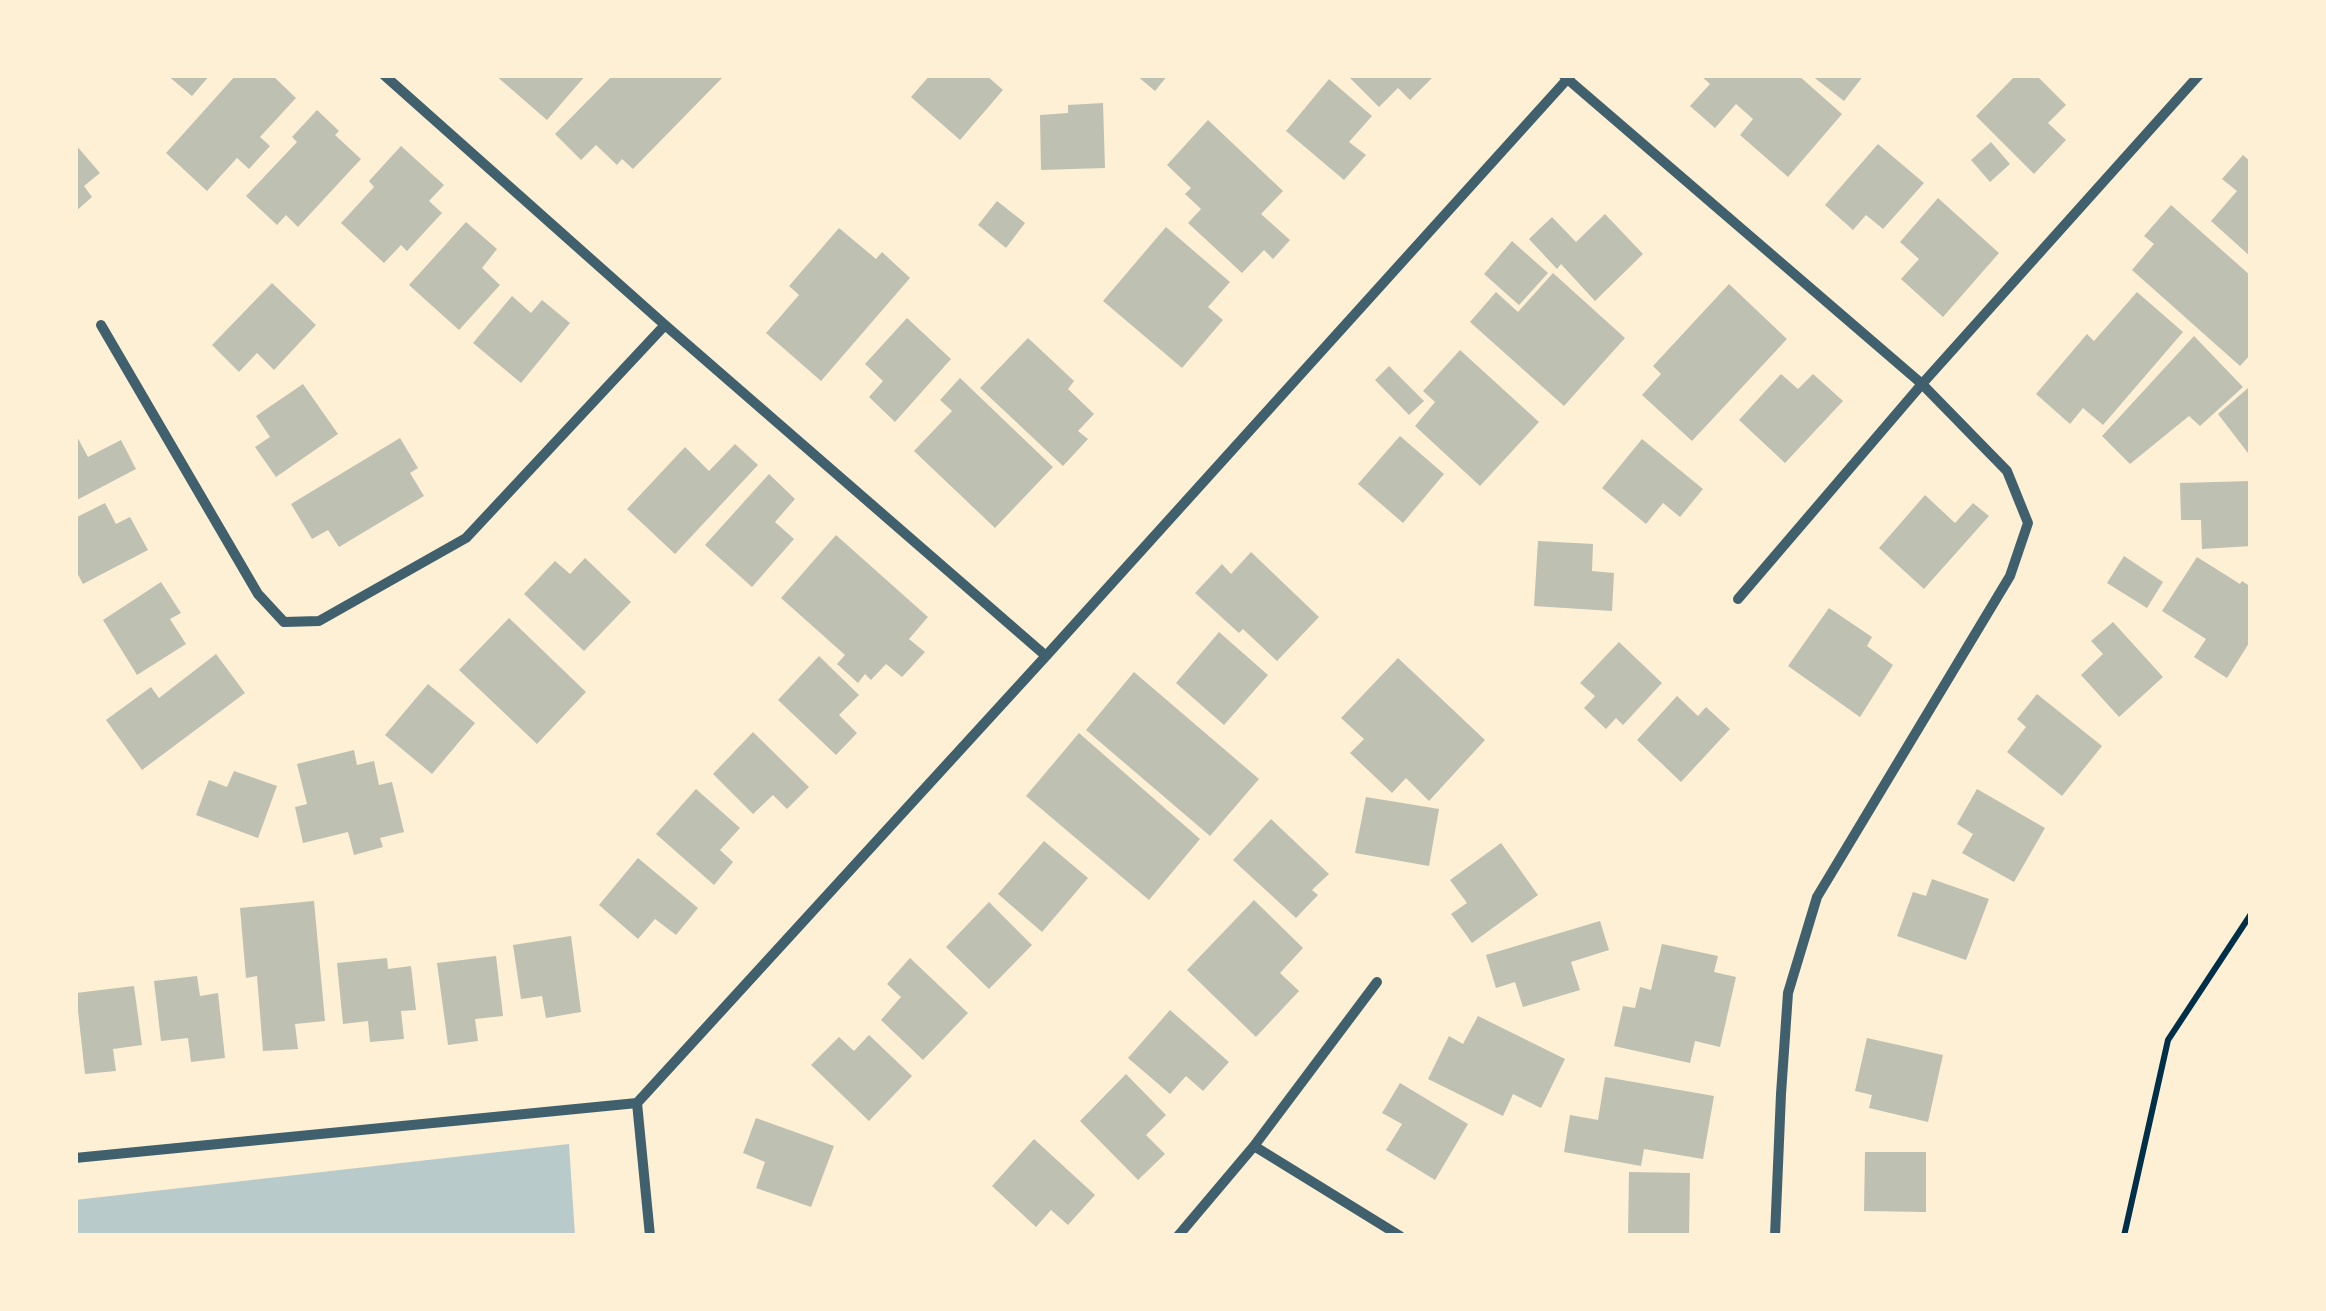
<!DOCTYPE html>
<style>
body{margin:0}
#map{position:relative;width:2326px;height:1311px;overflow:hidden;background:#fdf0d5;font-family:"Fira Sans Condensed",sans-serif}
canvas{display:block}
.frame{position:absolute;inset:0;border:78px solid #fdf0d5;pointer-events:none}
</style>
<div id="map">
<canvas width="2326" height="1311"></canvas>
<div class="frame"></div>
</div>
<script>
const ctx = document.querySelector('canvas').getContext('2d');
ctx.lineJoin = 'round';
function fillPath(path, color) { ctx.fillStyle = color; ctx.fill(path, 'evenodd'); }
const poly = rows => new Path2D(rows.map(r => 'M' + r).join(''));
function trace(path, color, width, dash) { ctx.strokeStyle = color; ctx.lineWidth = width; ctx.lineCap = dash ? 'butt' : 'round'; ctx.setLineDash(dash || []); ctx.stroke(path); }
fillPath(poly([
 [569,1144,575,1236,75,1236,75,1200]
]), '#b9caca');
fillPath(poly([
 [167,75,210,75,192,96],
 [236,75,272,75,296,98,260,137,270,146,249,169,237,158,207,191,166,153],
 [495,75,586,75,547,120],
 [613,75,725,75,633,169,622,159,617,165,596,145,581,160,555,134],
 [930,75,986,75,1003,90,960,140,911,97],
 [1136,75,1168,75,1155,91],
 [1347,75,1435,75,1410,100,1398,88,1379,107],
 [1700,75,1777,75,1780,77,1782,75,1798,75,1842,114,1788,177,1740,135,1753,119,1736,104,1715,128,1690,106,1710,84],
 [1811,75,1864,75,1844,101],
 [2016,75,2036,75,2066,105,2048,123,2066,140,2034,174,1976,116],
 [1329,79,1372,116,1349,142,1366,155,1344,180,1286,131],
 [1103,103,1105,168,1041,170,1040,115,1068,113,1068,105],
 [317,110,339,131,335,135,361,159,298,227,286,215,277,225,246,196,297,142,292,137],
 [1208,120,1283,191,1261,214,1290,240,1273,259,1264,250,1242,273,1188,223,1201,209,1185,194,1191,188,1167,165],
 [1991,142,2010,164,1990,182,1971,160],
 [75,144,100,173,84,186,92,197,75,212],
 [1878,144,1924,183,1883,229,1866,215,1853,230,1825,205],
 [401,146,444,185,429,201,442,213,407,251,401,245,384,263,341,223,374,187,369,181],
 [2243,155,2251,162,2251,257,2211,221,2237,191,2222,179],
 [1938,198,1999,253,1943,317,1901,279,1919,259,1900,242],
 [997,201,1025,223,1006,248,978,225],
 [2171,205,2251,276,2251,354,2240,366,2132,270,2154,244,2144,236],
 [1605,214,1643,254,1595,301,1561,264,1557,269,1529,239,1552,217,1576,242],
 [466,222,497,249,482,268,500,285,459,330,409,285],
 [1166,227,1230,282,1208,307,1223,320,1182,368,1103,301],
 [839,228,876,259,882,252,910,278,821,381,766,333,799,295,789,286],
 [1512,241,1548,273,1519,305,1484,274],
 [1553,273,1625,338,1564,406,1470,322,1496,292,1518,312],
 [272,283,316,325,274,370,257,353,239,372,212,345],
 [1729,284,1787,339,1692,441,1642,395,1661,374,1653,366],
 [2137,292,2183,332,2103,425,2083,408,2070,424,2036,394,2087,334,2094,341],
 [512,296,531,313,542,300,570,323,521,383,473,343],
 [907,318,951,359,895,422,869,397,883,381,865,364],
 [2194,336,2243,387,2200,426,2189,416,2130,464,2102,436],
 [1028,338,1074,381,1068,389,1094,414,1078,431,1088,439,1063,466,980,388],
 [1460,350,1539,422,1480,486,1415,426,1435,402,1423,391],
 [1389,366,1424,401,1409,415,1375,380],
 [1781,374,1798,389,1813,374,1843,401,1785,463,1739,420],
 [960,378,1053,467,995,528,914,451,952,411,940,400],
 [303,384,338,434,276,477,255,447,270,437,256,416],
 [2248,388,2251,391,2251,457,2218,414],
 [75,433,88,457,121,440,136,469,75,501],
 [1400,436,1444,474,1403,523,1358,484],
 [400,438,418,468,410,473,424,496,339,547,328,530,312,539,291,504],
 [1642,439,1703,489,1680,517,1663,503,1646,524,1602,488],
 [735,444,758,465,675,554,627,509,685,447,709,471],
 [769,474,795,499,775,522,794,539,752,587,705,545],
 [2251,481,2251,546,2202,549,2201,520,2181,520,2180,483],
 [1925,495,1955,523,1973,503,1989,516,1924,589,1879,548],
 [105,503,116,524,130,517,148,550,83,584,75,569,75,518],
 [836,535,928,617,909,639,925,652,902,677,886,664,871,680,865,674,858,683,837,664,845,655,781,598],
 [1538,541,1593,544,1592,571,1614,573,1612,611,1534,606],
 [1251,552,1319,617,1277,661,1243,629,1239,633,1195,593,1222,564,1231,574],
 [2124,556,2163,582,2147,608,2107,583],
 [2197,557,2240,584,2242,581,2251,587,2251,640,2227,678,2194,657,2206,639,2162,611],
 [585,558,631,602,584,651,524,594,555,561,570,574],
 [161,582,181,613,170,619,186,644,137,675,103,620],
 [1829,608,1872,637,1867,646,1893,665,1860,717,1788,666],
 [509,618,586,692,537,744,459,670],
 [2113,622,2163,677,2119,717,2081,675,2103,654,2091,641],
 [1219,632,1268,675,1224,725,1176,683],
 [1619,642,1662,683,1623,725,1616,718,1606,729,1584,708,1595,696,1580,683],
 [216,654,245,693,142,770,106,720,151,687,159,698],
 [819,656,859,695,839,715,857,733,836,755,778,700],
 [1398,658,1485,740,1429,801,1406,778,1392,793,1350,753,1364,739,1341,718],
 [1134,672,1259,779,1210,836,1086,730],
 [428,684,475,723,432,774,385,735],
 [2037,694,2102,746,2062,796,2007,752,2026,727,2017,719],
 [1677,696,1698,716,1706,707,1730,729,1681,782,1637,740],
 [753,732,809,787,787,809,773,795,753,814,713,774],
 [1079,733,1200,839,1149,900,1026,796],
 [354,750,357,765,374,761,379,785,392,782,404,832,380,838,383,847,354,855,348,832,303,843,295,807,307,804,297,764],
 [234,771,277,786,258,838,196,815,209,780,227,787],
 [696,789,740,828,720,850,733,862,714,885,656,834],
 [1977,789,2045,828,2014,882,1962,853,1973,834,1957,824],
 [1366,797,1439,809,1429,866,1355,853],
 [1271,819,1329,874,1312,890,1318,895,1296,918,1233,860],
 [1044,841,1088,878,1042,932,998,894],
 [1501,843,1538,895,1472,943,1451,914,1467,903,1450,880],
 [638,858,698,908,676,935,655,919,638,939,599,905],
 [1932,879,1989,899,1966,960,1897,936,1913,892,1926,896],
 [1254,900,1303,948,1280,973,1299,991,1256,1037,1187,970],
 [314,901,325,1021,295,1024,298,1049,263,1051,257,976,246,978,240,908],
 [989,902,1032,945,989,989,946,947],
 [1600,921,1609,950,1571,962,1580,990,1523,1007,1515,982,1496,988,1486,955],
 [571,936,581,1012,546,1018,542,996,521,999,513,945],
 [1662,944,1718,956,1714,972,1736,977,1720,1047,1695,1041,1690,1063,1614,1046,1623,1006,1635,1008,1640,987,1651,990],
 [496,956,503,1016,475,1019,478,1041,448,1045,437,963],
 [387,958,388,969,411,966,416,1010,401,1011,404,1039,370,1042,368,1021,343,1024,337,963],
 [910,958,968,1013,923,1060,881,1020,901,997,887,984],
 [197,976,200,996,218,993,225,1058,191,1062,188,1038,161,1041,154,981],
 [134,986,142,1045,113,1049,116,1071,85,1074,76,993],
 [1170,1010,1229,1062,1203,1091,1186,1076,1170,1094,1128,1058],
 [1478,1016,1565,1059,1541,1108,1513,1094,1503,1116,1428,1079,1449,1036,1463,1044],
 [869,1035,912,1076,869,1121,811,1065,839,1037,854,1051],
 [1867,1038,1943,1055,1928,1122,1869,1108,1872,1095,1855,1091],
 [1126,1074,1166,1115,1146,1135,1165,1154,1138,1180,1080,1121],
 [1605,1077,1714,1096,1703,1159,1644,1149,1641,1166,1564,1152,1570,1115,1598,1120],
 [1400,1083,1468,1124,1435,1180,1386,1150,1402,1124,1382,1113],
 [756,1118,834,1146,811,1207,756,1188,765,1162,743,1153],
 [1034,1139,1095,1195,1068,1225,1051,1210,1036,1227,992,1186],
 [1865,1152,1926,1152,1926,1212,1864,1211],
 [1629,1172,1690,1173,1689,1236,1628,1236]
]), '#bec0b2');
trace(poly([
 [2124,1236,2168,1040,2251,914]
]), '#003049', 6);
trace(poly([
 [384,75,665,325,1046,656],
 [1564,76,1922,384,2007,471,2028,523,2010,576,1817,897,1788,993,1781,1094,1775,1236],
 [101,325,258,594,284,622,319,621,466,538,665,325],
 [1738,599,1922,384,2199,75],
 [637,1103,650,1236],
 [1254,1146,1400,1236],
 [75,1158,637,1103,1046,656,1571,75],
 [1178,1236,1254,1146,1377,982]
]), '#3f606c', 10);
</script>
